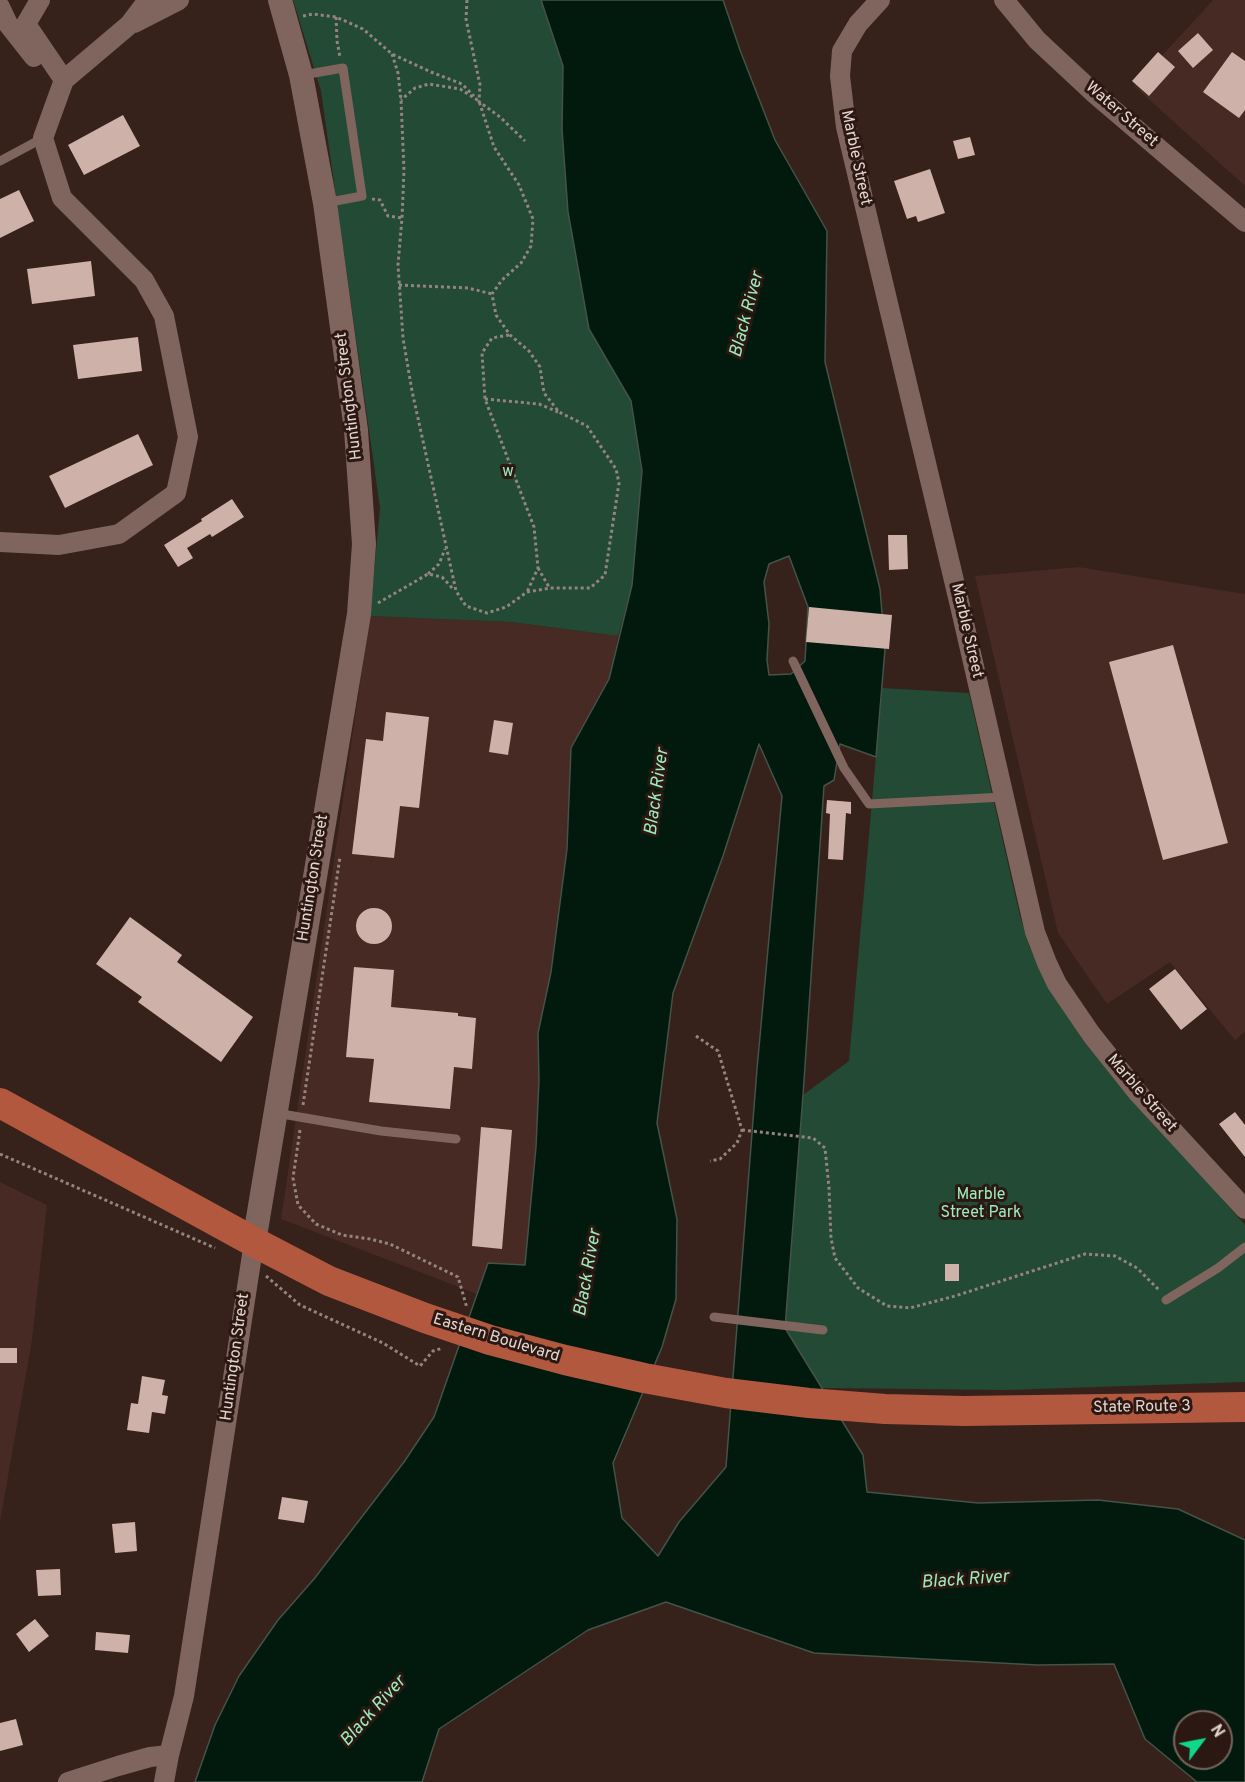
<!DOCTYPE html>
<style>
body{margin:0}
#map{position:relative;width:1245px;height:1782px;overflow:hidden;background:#37211b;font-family:Overpass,sans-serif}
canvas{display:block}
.north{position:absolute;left:1173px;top:1710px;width:60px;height:60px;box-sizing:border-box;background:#2c1812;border:2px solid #76645e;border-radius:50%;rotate:58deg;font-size:16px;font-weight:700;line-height:24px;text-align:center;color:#e4d5d0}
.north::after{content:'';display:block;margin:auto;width:21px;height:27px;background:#0ed98a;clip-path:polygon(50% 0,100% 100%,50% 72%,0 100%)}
</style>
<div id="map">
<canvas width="1245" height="1782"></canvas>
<div class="north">N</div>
</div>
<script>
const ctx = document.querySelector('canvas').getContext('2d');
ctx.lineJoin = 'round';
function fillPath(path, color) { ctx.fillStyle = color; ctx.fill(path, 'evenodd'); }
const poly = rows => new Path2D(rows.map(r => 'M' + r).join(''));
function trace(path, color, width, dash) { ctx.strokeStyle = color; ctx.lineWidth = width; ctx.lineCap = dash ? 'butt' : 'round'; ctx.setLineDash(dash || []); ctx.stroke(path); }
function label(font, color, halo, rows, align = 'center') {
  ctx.font = font + ' Overpass,sans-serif'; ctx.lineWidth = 6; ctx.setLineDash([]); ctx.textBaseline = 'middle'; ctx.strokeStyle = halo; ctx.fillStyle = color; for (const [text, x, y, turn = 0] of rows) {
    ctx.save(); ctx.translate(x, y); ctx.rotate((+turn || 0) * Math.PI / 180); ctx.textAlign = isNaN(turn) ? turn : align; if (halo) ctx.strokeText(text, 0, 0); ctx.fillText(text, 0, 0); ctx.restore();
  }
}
fillPath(poly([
 [1213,0,1245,0,1245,186,1134,86],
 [1079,567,1245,594,1245,1032,1235,1040,1170,962,1107,1004,1058,933,975,576],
 [370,616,511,622,618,636,609,679,571,748,567,849,551,972,525,1266,488,1263,477,1294,281,1219],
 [0,1182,47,1205,32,1340,0,1522]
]), '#462a23');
fillPath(poly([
 [293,0,541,0,563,66,562,129,568,212,589,329,631,401,642,471,632,585,618,636,511,622,370,616,380,508,321,91],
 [882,688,969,693,1020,916,1030,948,1054,994,1082,1039,1245,1225,1245,1382,1007,1390,822,1388,785,1328,803,1095,849,1061]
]), '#224a35');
const water = poly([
 [541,0,723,0,740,50,775,140,827,231,825,362,880,589,885,649,876,757,840,744,834,780,824,786,803,1095,785,1328,863,1455,867,1492,978,1503,1098,1500,1178,1509,1245,1540,1245,1782,1197,1782,1145,1739,1114,1664,1037,1665,814,1653,666,1602,588,1630,439,1729,422,1782,195,1782,215,1725,239,1676,278,1620,314,1579,404,1462,434,1417,488,1263,525,1265,536,1147,539,1080,538,1033,551,972,567,849,571,748,609,679,632,585,642,471,631,401,589,329,568,212,562,129,563,66,541,0],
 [789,556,808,607,805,661,791,674,769,675,767,660,769,624,764,582,769,564,789,556],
 [759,744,782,796,757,1069,726,1467,679,1522,658,1556,622,1518,613,1463,662,1347,676,1299,677,1219,657,1123,673,993,723,856,759,744],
 [1185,1722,1221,1722,1221,1758,1185,1758,1185,1722]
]);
fillPath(water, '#011a0d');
trace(water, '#455248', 1.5);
fillPath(poly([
 [1198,33,1213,50,1193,68,1178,51],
 [1158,52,1175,67,1149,96,1132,81],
 [1232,52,1245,61,1245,110,1239,118,1203,92],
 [123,115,140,146,84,175,68,145],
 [970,137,975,155,958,159,953,141],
 [930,169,945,213,918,222,916,216,907,219,894,181],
 [19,190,34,221,0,238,0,199],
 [91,261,95,296,32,304,27,269],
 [138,337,142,371,78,379,73,345],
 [138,434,153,465,65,508,49,476],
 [232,499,244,517,212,537,210,534,187,548,193,558,178,567,164,545,202,521,201,519],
 [888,535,907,535,908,569,889,570],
 [809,607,892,615,889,649,806,642],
 [1173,645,1228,843,1163,860,1109,662],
 [386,712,429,717,419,808,400,806,394,858,352,854,366,739,383,741],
 [494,720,513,723,508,755,489,752],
 [827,800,851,802,851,814,846,813,843,860,828,859,830,814,826,813],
 '356 926a18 18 0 1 1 36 0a18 18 0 1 1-36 0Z',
 [130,917,182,955,177,962,253,1017,221,1062,138,1002,142,997,96,964],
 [354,967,394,970,391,1007,458,1013,458,1016,476,1018,472,1069,454,1067,450,1109,369,1102,374,1059,346,1057],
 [1175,969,1207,1009,1181,1030,1149,989],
 [1235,1112,1245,1125,1245,1157,1219,1124],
 [481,1127,512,1130,502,1249,472,1246],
 [945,1264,959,1264,959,1281,945,1281],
 [0,1348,17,1348,17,1363,0,1363],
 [142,1376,165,1380,162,1395,168,1396,165,1414,152,1412,149,1433,127,1430,131,1403,138,1404],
 [282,1497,308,1501,304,1523,278,1519],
 [135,1522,137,1551,115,1553,112,1524],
 [60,1569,61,1595,38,1596,36,1570],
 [35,1619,49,1636,29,1652,16,1634],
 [96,1632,130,1635,128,1653,95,1650],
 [16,1719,23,1745,0,1751,0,1723]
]), '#ceb1a9');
trace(poly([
 [467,0,466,19,480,85,479,101],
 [303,16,313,14,336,17,363,29,392,54,431,72,462,84,474,96],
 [336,17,337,41,340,57],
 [392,54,398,73,401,100,404,170,402,218,398,265,403,338,412,391,456,591,466,606,487,613,506,607,527,592,550,588,590,588,605,575,619,483,616,469,587,426,559,412,544,393,540,367,529,351,510,335,496,315,492,294,502,280,521,263,531,246,533,219,519,185,494,147,479,101,460,89,429,84,415,88,401,100],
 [478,101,500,117,525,141],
 [372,199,380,200,388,216,402,218],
 [399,285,468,288,492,294],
 [509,335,492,338,482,353,485,399,534,527,538,568,527,592],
 [485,399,539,404,558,412],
 [538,568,549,587],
 [428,574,439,564,445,549],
 [378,603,428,574,442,577,454,590],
 [696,1036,718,1051,742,1130,737,1143,720,1159,710,1161],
 [303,1105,340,857],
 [300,1130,293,1178,298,1205,316,1224,342,1235,370,1239,390,1244,458,1277,467,1308],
 [742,1130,813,1138,825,1148,829,1188,831,1238,835,1258,858,1288,887,1306,910,1308,955,1296,1085,1254,1115,1256,1137,1268,1160,1291],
 [0,1154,215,1248],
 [266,1276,300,1305,383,1343,420,1366,433,1351,443,1348]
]), '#95837e', 3, [3, 3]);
trace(poly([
 [303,75,343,68,362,196,325,203],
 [0,161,43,138],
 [793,661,844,768,869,804,1004,797],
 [276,1113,381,1131,456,1139],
 [1166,1300,1218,1268,1245,1247],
 [714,1317,823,1330]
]), '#7f655e', 9);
trace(poly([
 [40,0,26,24,64,80,129,25,148,0],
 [880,0,858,24,842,51,840,76,846,127,961,610,1035,932,1047,963,1057,984,1091,1034,1138,1093,1245,1209],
 [1004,0,1037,40,1096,95,1245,222],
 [0,7,8,24,34,57],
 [134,23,179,0],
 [0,542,59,545,119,534,176,493,188,437,164,316,144,280,62,198,43,138,64,80],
 [68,1782,118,1766,150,1757,169,1755],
 [164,1782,169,1755,184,1696,254,1242]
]), '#7f655e', 20);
trace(poly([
 [254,1242,359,614,364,544,356,430,325,203,301,75,280,0]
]), '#7f655e', 24);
trace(poly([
 [0,1103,254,1242,329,1281,425,1318,490,1340,565,1360,644,1378,726,1393,809,1403,885,1409,964,1411,1245,1407]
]), '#b1583e', 30);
label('16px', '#e4d5d0', '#2c1812', [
 ["Water Street",1121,115,41],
 ["Marble Street",855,158,78],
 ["Huntington Street",350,396,-97],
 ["Marble Street",966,631,77],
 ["Huntington Street",314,878,-81],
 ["Marble Street",1141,1094,49],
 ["Eastern Boulevard",496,1339,17],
 ["Huntington Street",236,1357,-82],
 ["State Route 3",1142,1408,-1]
]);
label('16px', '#9cedbf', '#2c1812', [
 ["w",508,473],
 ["Marble",981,1196],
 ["Street Park",981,1214]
]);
label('italic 18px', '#9becbe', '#2c1812', [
 ["Black River",748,315,-75],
 ["Black River",658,792,-82],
 ["Black River",589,1273,-80],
 ["Black River",965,1581,-4],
 ["Black River",374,1712,-48]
]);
</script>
